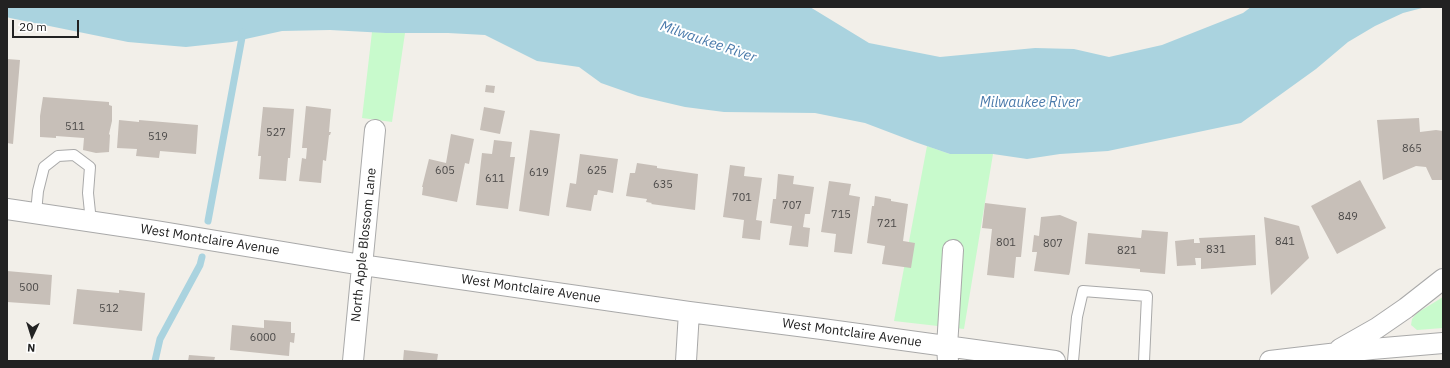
<!DOCTYPE html>
<style>
body{margin:0}
#map{position:relative;width:1450px;height:368px;overflow:hidden;background:#f2efe9;font-family:"IBM Plex Sans",sans-serif}
canvas{display:block}
.frame{position:absolute;inset:0;border:8px solid #222;pointer-events:none}
.north{position:absolute;left:12px;top:316px;width:40px;height:40px;-webkit-text-stroke:3px #fff;paint-order:stroke;rotate:184deg;font-size:11px;font-weight:700;line-height:16px;text-align:center;color:#222}
.north::after{content:'';display:block;margin:auto;width:14px;height:18px;background:#222;clip-path:polygon(50% 0,100% 100%,50% 72%,0 100%)}
.scale{position:absolute;left:12px;top:20px;width:67px;height:18px;box-sizing:border-box;border:2px solid #222;border-top:0;padding-left:5px;font-size:12px;line-height:14px;white-space:nowrap;color:#222;-webkit-text-stroke:3px #fff;paint-order:stroke}
</style>
<div id="map">
<canvas width="1450" height="368"></canvas>
<div class="frame"></div>
<div class="north">N</div>
<div class="scale">20 m</div>
</div>
<script>
const ctx = document.querySelector('canvas').getContext('2d');
ctx.lineJoin = 'round';
function fillPath(path, color) { ctx.fillStyle = color; ctx.fill(path, 'evenodd'); }
const poly = rows => new Path2D(rows.map(r => 'M' + r).join(''));
function trace(path, color, width, dash) { ctx.strokeStyle = color; ctx.lineWidth = width; ctx.lineCap = dash ? 'butt' : 'round'; ctx.setLineDash(dash || []); ctx.stroke(path); }
function label(font, color, halo, rows, align = 'center') {
  ctx.font = font + ' "IBM Plex Sans",sans-serif'; ctx.lineWidth = 4; ctx.setLineDash([]); ctx.textBaseline = 'middle'; ctx.strokeStyle = halo; ctx.fillStyle = color; for (const [text, x, y, turn = 0] of rows) {
    ctx.save(); ctx.translate(x, y); ctx.rotate((+turn || 0) * Math.PI / 180); ctx.textAlign = isNaN(turn) ? turn : align; if (halo) ctx.strokeText(text, 0, 0); ctx.fillText(text, 0, 0); ctx.restore();
  }
}
fillPath(poly([
 [372,32,405,33,392,122,362,118],
 [927,146,950,154,993,154,964,329,894,321],
 [1443,297,1443,328,1417,330,1411,325,1412,319,1417,313]
]), '#c8facc');
fillPath(poly([
 [7,7,810,7,869,43,940,57,1035,48,1074,49,1109,57,1162,45,1243,13,1251,7,1426,7,1403,13,1375,26,1348,42,1316,69,1241,123,1108,151,1060,154,1027,159,993,154,950,154,915,142,865,123,815,113,724,112,685,107,638,96,601,83,579,67,537,61,485,35,448,33,386,33,330,30,282,31,232,42,186,47,128,42,10,18,7,17]
]), '#aad3df');
trace(poly([
 [208,221,243,32],
 [155,361,160,339,200,265,202,257]
]), '#aad3df', 7);
fillPath(poly([
 [7,59,20,60,13,144,7,143],
 [486,85,495,86,494,93,485,92],
 [43,97,109,102,109,105,112,106,112,121,109,134,110,135,109,152,96,153,83,150,84,138,56,136,56,138,40,137,40,116],
 [306,106,331,109,329,132,331,132,330,135,329,135,326,161,323,160,321,183,299,181,302,158,306,159,307,148,302,148],
 [263,107,294,109,290,158,288,158,286,181,259,179,261,156,258,156],
 [484,107,505,111,500,134,480,130],
 [1419,118,1420,132,1436,130,1443,131,1443,180,1432,180,1426,167,1416,166,1383,180,1377,120],
 [119,120,139,122,139,120,198,125,196,154,160,151,159,158,136,156,137,149,117,148],
 [530,130,560,134,549,216,519,211],
 [451,134,474,139,469,164,465,163,457,202,422,195,423,187,422,187,429,159,446,163],
 [494,140,512,142,510,157,515,157,508,209,476,205,482,153,492,154],
 [580,154,618,159,613,193,598,190,597,195,594,195,591,211,566,207,570,183,576,184],
 [637,163,657,166,657,168,698,174,695,210,651,204,652,203,646,202,647,199,626,196,630,173,635,173],
 [730,165,745,167,744,176,762,178,756,220,762,221,760,240,742,238,744,220,723,217],
 [778,174,794,176,793,184,814,187,810,214,805,214,803,227,810,228,808,247,789,245,792,226,770,223,773,199,776,199],
 [1360,180,1386,228,1337,254,1311,206],
 [829,181,851,184,849,195,860,197,852,254,834,252,836,234,821,232],
 [875,196,891,199,891,201,908,204,903,241,915,243,911,268,882,264,885,246,867,243,872,206,874,206],
 [985,203,1026,208,1021,257,1016,257,1014,278,987,275,992,229,982,228],
 [1060,215,1077,222,1070,272,1069,275,1034,271,1037,252,1032,252,1034,235,1039,236,1041,217],
 [1264,217,1299,226,1309,258,1271,295],
 [1142,230,1168,232,1165,274,1140,272,1140,269,1085,264,1088,233,1141,238],
 [1255,235,1256,265,1201,269,1201,258,1195,258,1196,265,1177,266,1175,241,1194,239,1194,243,1200,243,1199,238],
 [7,271,52,275,50,305,7,302],
 [77,289,119,293,119,290,145,293,142,331,73,324],
 [264,320,291,322,291,333,295,333,294,343,290,342,289,356,230,350,232,325,264,328],
 [404,350,438,354,437,361,403,361],
 [189,355,215,357,214,361,188,361]
]), '#c7bfb8');
const service = poly([
 [36,213,38,191,44,167,58,156,74,155,90,167,88,193,91,222],
 [1073,361,1077,317,1083,291,1147,296,1144,361]
]);
const minor = poly([
 [7,209,155,231,362,265,689,312,822,329,1055,361],
 [1340,349,1377,328,1406,308,1443,279],
 [353,361,375,130],
 [686,361,689,312],
 [948,361,947,347,953,250],
 [1270,361,1372,349,1443,343]
]);
trace(service, '#a9a9a9', 12);
trace(minor, '#a9a9a9', 22);
trace(service, '#fff', 10);
trace(minor, '#fff', 20);
label('11px', '#4b4948', null, [
 ["511",75,127],
 ["527",276,133],
 ["519",158,137],
 ["865",1412,149],
 ["605",445,171],
 ["625",597,171],
 ["619",539,173],
 ["611",495,179],
 ["635",663,185],
 ["701",742,198],
 ["707",792,206],
 ["715",841,215],
 ["849",1348,217],
 ["721",887,224],
 ["841",1285,242],
 ["801",1006,243],
 ["807",1053,244],
 ["831",1216,250],
 ["821",1127,251],
 ["500",29,288],
 ["512",109,309],
 ["6000",263,338]
]);
label('13px', '#222', '#fff', [
 ["West Montclaire Avenue",210,240,9],
 ["North Apple Blossom Lane",364,245,-84],
 ["West Montclaire Avenue",531,289,8],
 ["West Montclaire Avenue",852,333,8]
]);
label('italic 14px', '#4a7aab', '#fff', [
 ["Milwaukee River",708,42,19],
 ["Milwaukee River",1030,103]
]);
</script>
